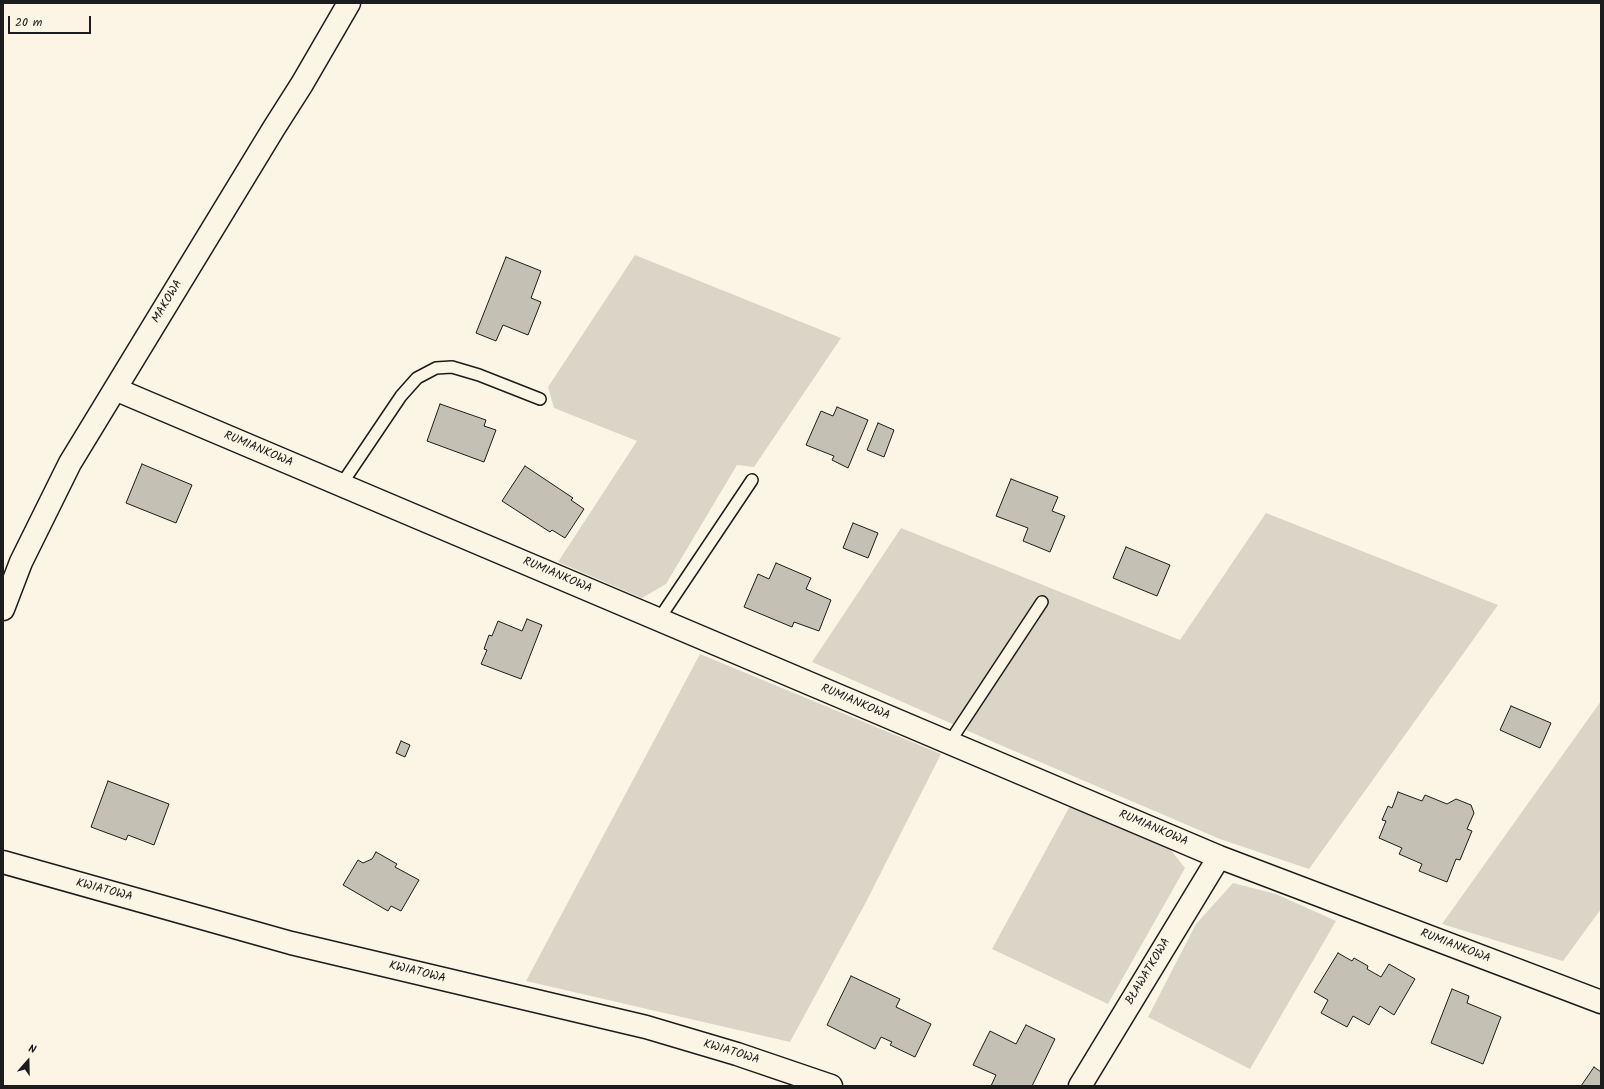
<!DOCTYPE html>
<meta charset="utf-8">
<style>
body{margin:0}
#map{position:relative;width:1604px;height:1089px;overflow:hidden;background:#fcf5e5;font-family:Kalam,sans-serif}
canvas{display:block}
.frame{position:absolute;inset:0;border:4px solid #1c1c1c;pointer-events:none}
.north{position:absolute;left:8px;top:1041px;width:40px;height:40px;-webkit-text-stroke:3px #fcf5e5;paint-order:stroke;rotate:20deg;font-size:11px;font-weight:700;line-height:16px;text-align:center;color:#1c1c1c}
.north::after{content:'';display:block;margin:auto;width:14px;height:18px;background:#1c1c1c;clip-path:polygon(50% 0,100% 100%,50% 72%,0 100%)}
.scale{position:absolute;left:8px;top:16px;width:83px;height:18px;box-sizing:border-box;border:2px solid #1c1c1c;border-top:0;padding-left:5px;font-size:12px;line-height:14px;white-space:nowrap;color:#1c1c1c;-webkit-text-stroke:3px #fcf5e5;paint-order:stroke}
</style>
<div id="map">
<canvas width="1604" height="1089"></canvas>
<div class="frame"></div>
<div class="north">N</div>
<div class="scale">20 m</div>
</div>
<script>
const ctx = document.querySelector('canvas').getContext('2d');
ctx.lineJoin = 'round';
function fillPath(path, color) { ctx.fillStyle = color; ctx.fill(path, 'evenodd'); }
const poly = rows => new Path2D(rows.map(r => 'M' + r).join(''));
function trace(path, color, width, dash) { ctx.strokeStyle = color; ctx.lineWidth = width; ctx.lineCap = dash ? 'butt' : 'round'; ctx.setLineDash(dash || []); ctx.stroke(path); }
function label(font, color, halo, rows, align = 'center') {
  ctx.font = font + ' Kalam,sans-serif'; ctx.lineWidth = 3.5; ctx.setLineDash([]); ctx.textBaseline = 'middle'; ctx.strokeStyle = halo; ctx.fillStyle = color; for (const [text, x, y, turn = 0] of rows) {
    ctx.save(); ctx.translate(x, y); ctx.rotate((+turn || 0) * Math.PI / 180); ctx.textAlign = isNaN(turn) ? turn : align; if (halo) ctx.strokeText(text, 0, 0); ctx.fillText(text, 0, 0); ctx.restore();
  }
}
fillPath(poly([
 [635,255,841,338,754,467,737,465,666,584,642,598,558,562,637,441,554,408,548,387],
 [1266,513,1498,605,1309,869,1220,839,991,741,812,662,901,528,1180,640],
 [700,654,941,754,866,902,790,1042,526,981],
 [1601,701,1601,909,1563,961,1442,924],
 [1070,806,1167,845,1185,868,1108,1004,992,949],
 [1233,883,1276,894,1336,921,1250,1069,1148,1017,1196,924]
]), '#dbd5c8');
const building = poly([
 [506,257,541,271,531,298,541,302,528,335,503,325,496,341,476,333,506,257],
 [440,404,486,420,484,426,496,430,484,462,427,441,440,404],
 [837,407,868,420,848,468,832,460,834,456,806,445,821,411,833,416,837,407],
 [878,423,894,430,884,457,867,450,878,423],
 [142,464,192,485,176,523,126,503,142,464],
 [525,466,573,498,571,500,584,509,565,538,552,530,550,532,502,501,525,466],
 [1011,479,1058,497,1052,511,1065,516,1050,552,1023,541,1028,528,996,516,1011,479],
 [853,523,878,533,868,558,843,548,853,523],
 [1126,547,1170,565,1157,596,1113,578,1126,547],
 [776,563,811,578,806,589,831,600,819,631,794,622,792,627,744,607,758,574,769,579,776,563],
 [527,619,542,625,521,679,481,664,487,650,484,649,489,635,492,636,498,621,522,631,527,619],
 [1511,706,1551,723,1540,748,1500,730,1511,706],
 [401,741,410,745,405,757,396,753,401,741],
 [108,781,169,804,154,845,128,835,126,840,91,827,108,781],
 [1398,792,1422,801,1425,795,1447,804,1456,799,1471,805,1474,813,1467,829,1472,831,1460,860,1456,859,1447,882,1419,871,1422,864,1399,854,1402,848,1379,838,1386,821,1382,820,1388,806,1392,808,1398,792],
 [376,852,397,864,395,867,419,880,401,911,391,906,388,911,343,885,358,860,363,863,372,859,376,852],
 [1338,953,1352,961,1354,958,1368,966,1367,969,1381,977,1389,964,1415,979,1394,1015,1380,1006,1369,1025,1353,1016,1347,1027,1321,1013,1328,1000,1314,992,1338,953],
 [851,976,900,999,896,1007,931,1024,915,1057,890,1045,892,1042,881,1037,875,1049,827,1025,851,976],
 [1452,989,1469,996,1467,1003,1501,1017,1483,1064,1431,1043,1452,989],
 [1026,1025,1055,1039,1032,1086,991,1086,996,1075,973,1065,990,1031,1016,1044,1026,1025],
 [1594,1067,1601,1072,1601,1086,1581,1086,1594,1067]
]);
fillPath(building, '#c4c0b3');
trace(building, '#1c1c1c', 1);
const lane = poly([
 [341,485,401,396,417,378,436,368,452,367,479,375,540,399],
 [659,619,752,480],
 [949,743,1042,602]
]);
const street = poly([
 [115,389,1219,857,1601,1002],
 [3,609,21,562,70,463,274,128,302,84,349,3],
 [3,862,291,943,646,1027,737,1054,831,1086],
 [1080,1086,1219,857]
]);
trace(lane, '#1c1c1c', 14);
trace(street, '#1c1c1c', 25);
trace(lane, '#fcf5e5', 11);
trace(street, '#fcf5e5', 22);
label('12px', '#1c1c1c', '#fcf5e5', [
 ["MAKOWA",168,302,-59],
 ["RUMIANKOWA",258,450,23],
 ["RUMIANKOWA",557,576,23],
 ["RUMIANKOWA",855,703,23],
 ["RUMIANKOWA",1153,829,23],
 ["KWIATOWA",104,891,15],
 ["RUMIANKOWA",1455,947,21],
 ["BŁAWATKOWA",1149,972,-59],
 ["KWIATOWA",417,973,14],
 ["KWIATOWA",731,1053,17]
]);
</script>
